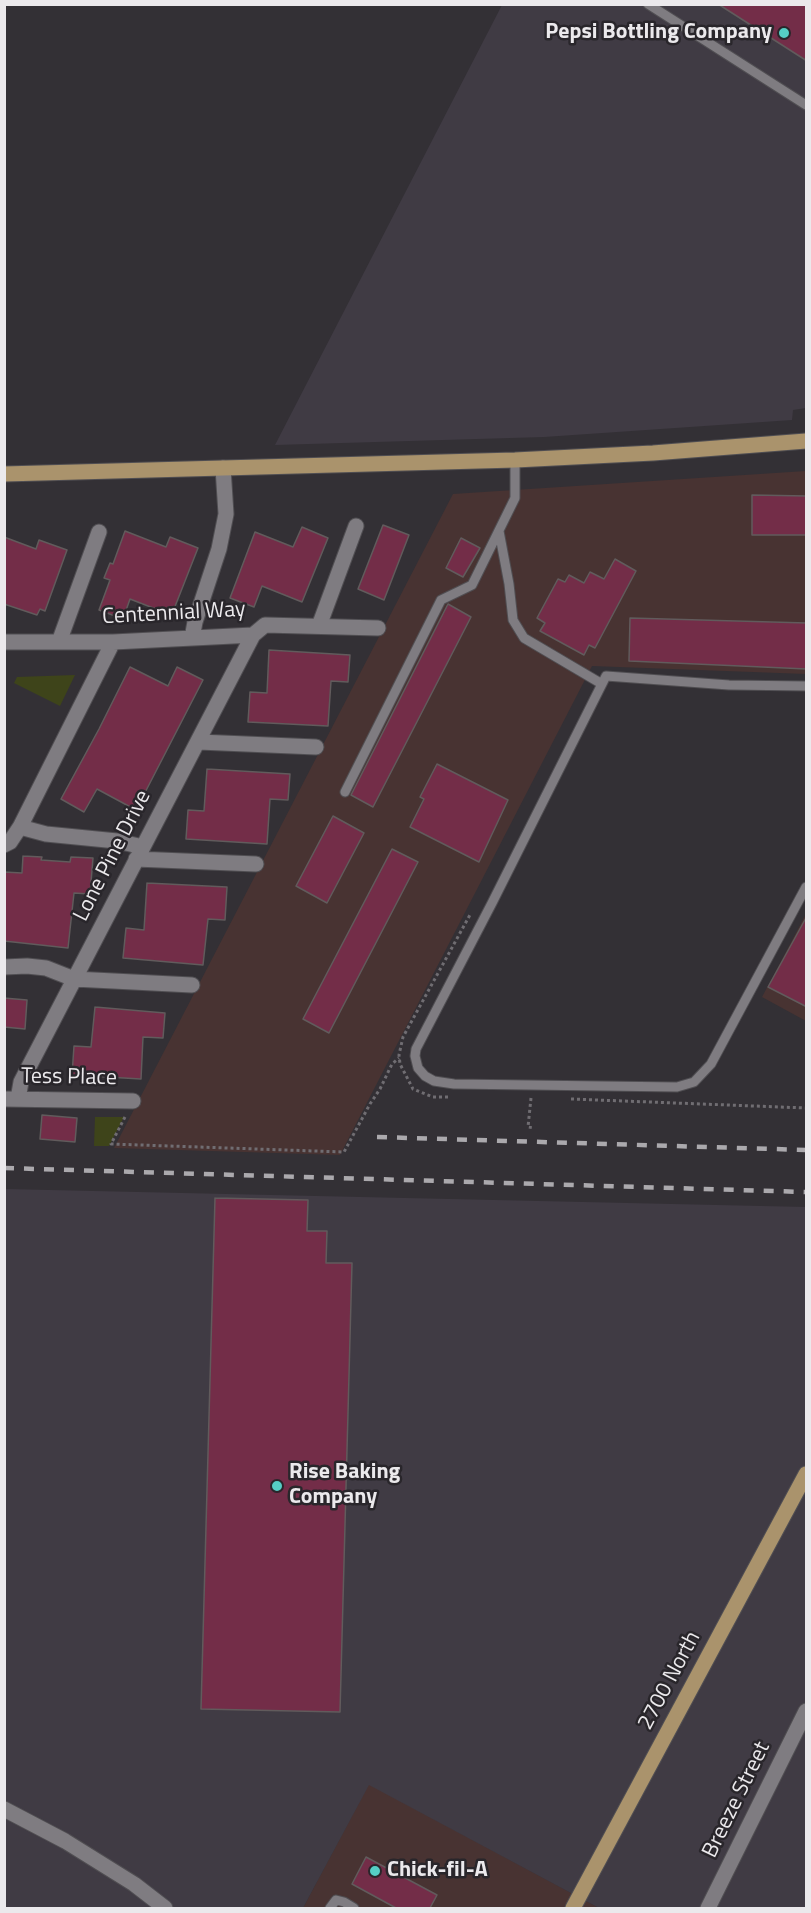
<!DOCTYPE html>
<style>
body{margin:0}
#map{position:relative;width:811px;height:1913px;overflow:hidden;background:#333035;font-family:"Titillium Web",sans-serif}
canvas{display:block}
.frame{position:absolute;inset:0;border:6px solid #ebe9ec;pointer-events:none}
</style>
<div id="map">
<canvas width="811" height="1913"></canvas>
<div class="frame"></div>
</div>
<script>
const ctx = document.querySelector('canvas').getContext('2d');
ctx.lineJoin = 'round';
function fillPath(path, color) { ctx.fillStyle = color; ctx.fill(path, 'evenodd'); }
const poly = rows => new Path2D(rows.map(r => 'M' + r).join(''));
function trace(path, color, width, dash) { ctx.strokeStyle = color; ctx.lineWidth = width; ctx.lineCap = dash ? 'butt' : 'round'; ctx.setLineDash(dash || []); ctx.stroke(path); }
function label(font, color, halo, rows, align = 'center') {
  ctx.font = font + ' "Titillium Web",sans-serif'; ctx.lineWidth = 5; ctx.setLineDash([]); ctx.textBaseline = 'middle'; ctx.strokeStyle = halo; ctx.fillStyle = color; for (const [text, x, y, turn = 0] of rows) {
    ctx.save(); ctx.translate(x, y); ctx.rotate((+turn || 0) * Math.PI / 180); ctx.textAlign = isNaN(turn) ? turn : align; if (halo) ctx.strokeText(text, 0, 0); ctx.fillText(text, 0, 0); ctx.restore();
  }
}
fillPath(poly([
 [806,471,806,674,592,666,340,1155,114,1148,453,494],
 [806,914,806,1021,762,997],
 [369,1784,599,1908,303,1908]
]), '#483332');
fillPath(poly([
 [502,5,806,5,806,408,793,410,792,420,544,437,275,445],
 [5,1189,806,1207,806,1908,599,1908,369,1785,303,1908,5,1908]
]), '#403b44');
fillPath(poly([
 [75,675,60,706,14,683,17,677],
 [95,1117,124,1117,109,1146,94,1146]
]), '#3e441a');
const building = poly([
 [718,4,807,4,807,61,718,4],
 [752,495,807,496,807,535,752,535,752,495],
 [383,525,409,535,384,600,358,589,383,525],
 [302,527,328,538,302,602,262,586,254,607,230,598,255,532,293,547,302,527],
 [125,531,166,547,170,537,198,548,174,609,168,607,166,613,130,599,123,619,99,610,110,580,104,578,110,563,113,564,125,531],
 [4,537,36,549,39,540,67,550,45,611,40,609,37,615,4,604,4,537],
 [461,538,480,548,463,577,446,568,461,538],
 [615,559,636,571,595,648,589,645,584,655,540,631,545,623,537,618,558,579,565,582,569,575,584,583,590,572,604,579,615,559],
 [448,604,471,617,373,807,351,795,448,604],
 [630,618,807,623,807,669,629,661,630,618],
 [269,650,350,655,348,682,331,681,328,726,248,722,250,692,267,693,269,650],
 [130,667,168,686,177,667,203,680,136,810,97,789,84,812,61,799,99,729,130,667],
 [437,764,508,800,479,862,410,827,424,799,420,797,437,764],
 [207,769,290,774,288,800,270,799,267,844,186,839,188,810,204,811,207,769],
 [333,816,364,833,327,903,296,886,333,816],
 [392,849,418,862,329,1033,303,1019,392,849],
 [23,856,42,857,41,860,70,862,71,857,93,858,90,894,74,893,68,948,4,941,4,872,22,873,23,856],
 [147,883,227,887,225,920,208,919,203,965,123,958,126,928,144,930,147,883],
 [807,916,807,1007,768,987,807,916],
 [4,998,27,1000,25,1029,4,1027,4,998],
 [95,1007,165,1013,163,1038,143,1037,141,1079,72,1075,74,1046,91,1047,95,1007],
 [42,1115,77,1118,75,1142,40,1139,42,1115],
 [215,1198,308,1200,307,1231,327,1231,326,1263,352,1263,340,1712,201,1709,215,1198],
 [366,1857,437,1895,430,1908,396,1908,352,1884,366,1857]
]);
fillPath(building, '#732d48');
trace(building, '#615b5c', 1.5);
const service = poly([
 [648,4,806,105],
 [499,531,509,584,513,620,524,638,602,684],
 [806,686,729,685,606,676,492,903,416,1049,415,1056,418,1068,425,1076,434,1081,454,1084,677,1087,694,1082,711,1064,806,887],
 [345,792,441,600,472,585,515,498,515,460],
 [330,1908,336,1900,344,1902,354,1908]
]);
const minor = poly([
 [319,626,356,526],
 [192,638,195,622,219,549,226,514,223,468],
 [4,642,113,642,253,635,265,625,378,628],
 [59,642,99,532],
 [199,742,316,747],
 [20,827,113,642],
 [4,845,10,842,20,827,46,834,117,841,143,847],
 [136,859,256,864],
 [4,967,27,966,46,968,74,979,192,985],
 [4,1099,133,1101],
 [18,1099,21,1082,253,635],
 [708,1908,806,1711]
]);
const tertiary = poly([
 [4,1809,65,1841,134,1884,165,1908]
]);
const primary = poly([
 [4,474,515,460,653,453,806,441],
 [573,1908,806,1474]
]);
trace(service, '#504e52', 11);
trace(minor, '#504e52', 17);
trace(tertiary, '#504e52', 17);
trace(primary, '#504e52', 17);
trace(poly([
 [448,1097,433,1097,413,1089,400,1064,399,1055,403,1037,471,913],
 [531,1098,528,1127,534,1128],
 [571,1099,806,1108],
 [125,1117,111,1144,344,1152,370,1104,380,1089,392,1064,399,1058]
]), '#706d72', 3, [3, 3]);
trace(service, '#7f7c81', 9);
trace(minor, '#7f7c81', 15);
trace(tertiary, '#7f7c81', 15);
trace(primary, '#aa936c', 15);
trace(poly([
 [377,1137,806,1150],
 [4,1168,806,1192]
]), '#aba9ad', 4.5, [10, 10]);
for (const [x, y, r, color] of [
 [784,33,6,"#55cec5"],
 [277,1486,6,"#55cec5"],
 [375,1871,6,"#55cec5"]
]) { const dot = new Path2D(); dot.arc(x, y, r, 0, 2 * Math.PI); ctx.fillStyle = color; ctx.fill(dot); trace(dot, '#29262b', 2); }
label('bold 22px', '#ebe9ec', '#29262b', [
 ["Pepsi Bottling Company",772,33,"right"],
 ["Rise Baking",289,1473],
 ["Company",289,1498],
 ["Chick-fil-A",387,1871]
], 'left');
label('22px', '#ebe9ec', '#29262b', [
 ["Centennial Way",174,614,-3],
 ["Lone Pine Drive",113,856,-63],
 ["Tess Place",69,1078,1],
 ["2700 North",670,1681,-62],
 ["Breeze Street",737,1800,-64]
]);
</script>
